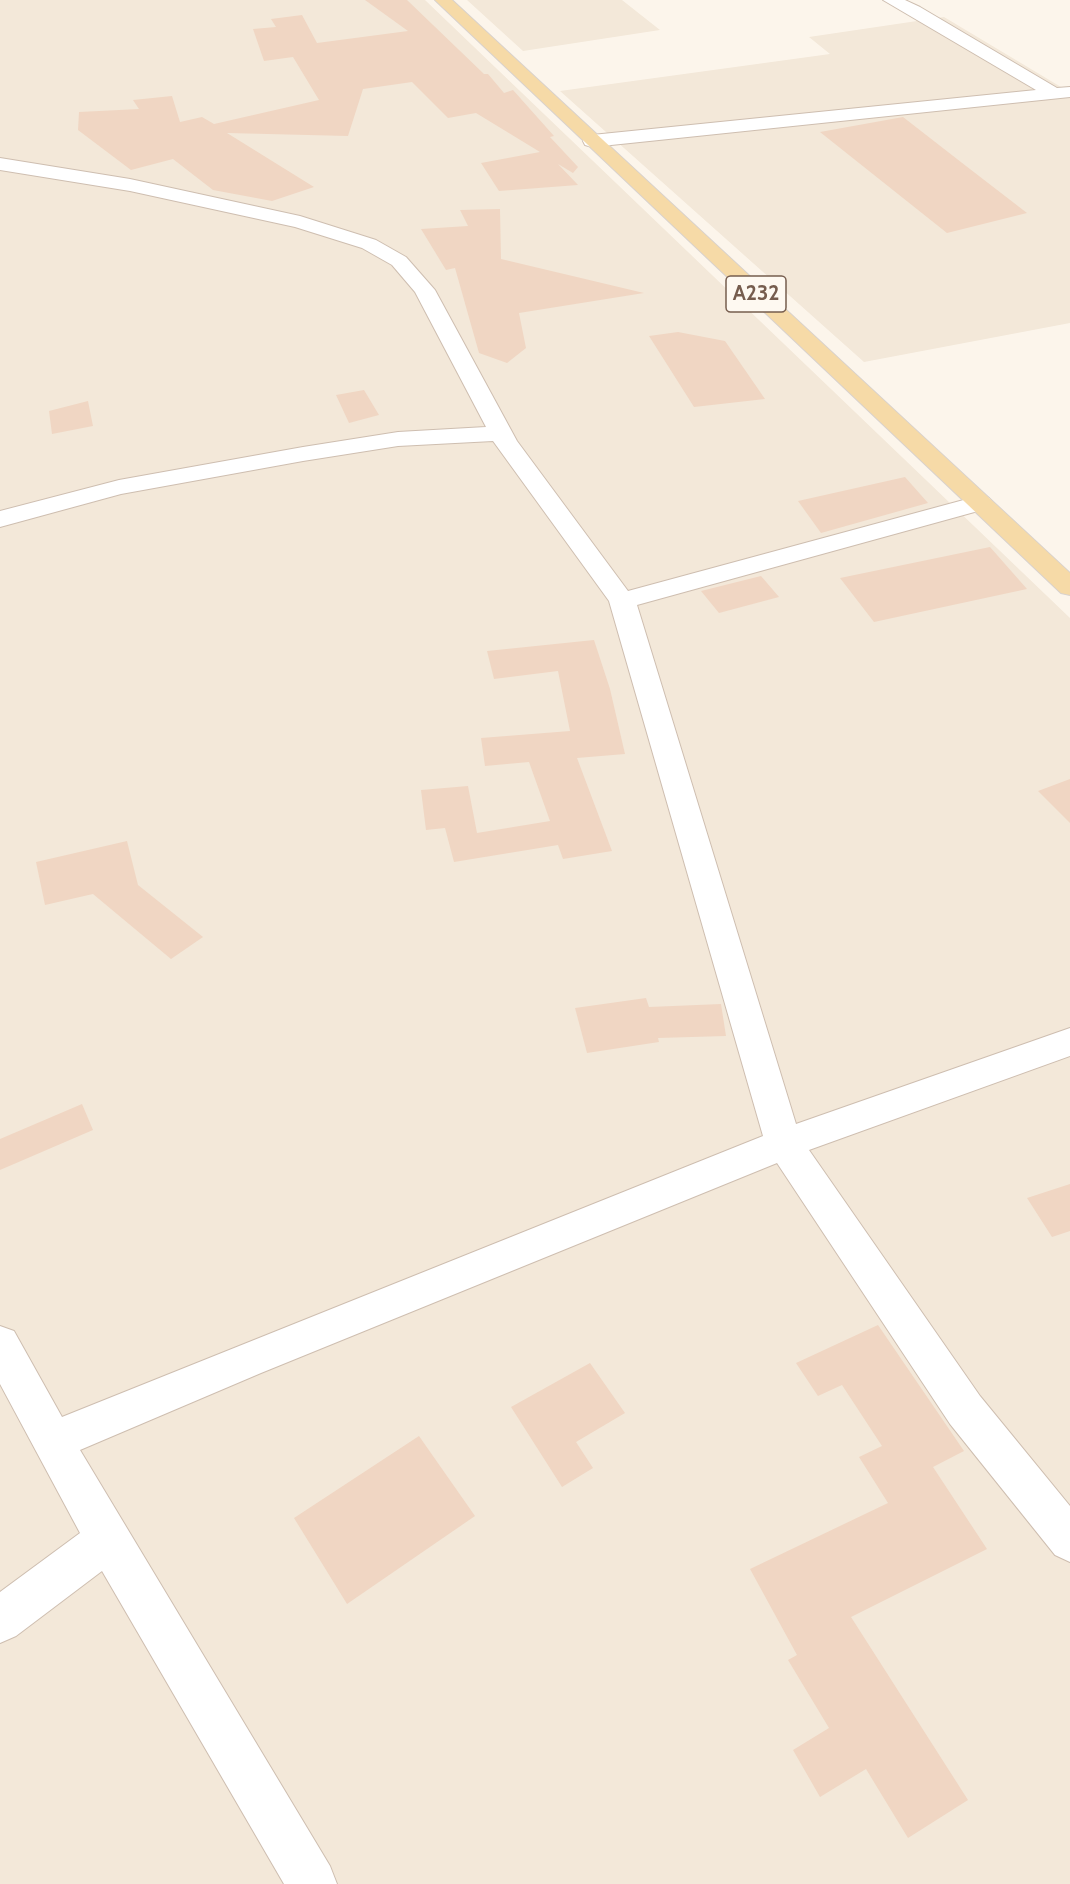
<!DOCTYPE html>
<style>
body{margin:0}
canvas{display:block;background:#fcf5eb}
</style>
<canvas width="1070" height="1884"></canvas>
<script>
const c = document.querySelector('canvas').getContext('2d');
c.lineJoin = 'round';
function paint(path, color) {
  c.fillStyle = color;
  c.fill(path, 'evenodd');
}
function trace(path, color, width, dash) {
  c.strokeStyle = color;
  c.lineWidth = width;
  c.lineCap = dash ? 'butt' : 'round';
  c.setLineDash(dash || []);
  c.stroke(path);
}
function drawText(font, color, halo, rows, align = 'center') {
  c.font = font + ' Cabin,sans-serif';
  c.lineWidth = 6;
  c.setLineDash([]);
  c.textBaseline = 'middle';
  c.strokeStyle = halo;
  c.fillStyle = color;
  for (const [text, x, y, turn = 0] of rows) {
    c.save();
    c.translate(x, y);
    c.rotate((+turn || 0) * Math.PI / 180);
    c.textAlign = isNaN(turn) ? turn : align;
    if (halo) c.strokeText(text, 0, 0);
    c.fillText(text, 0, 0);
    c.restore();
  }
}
const residential = new Path2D(`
 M0,0h425l645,618v1266h-1070z
 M467,0h155l38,30 -137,21z
 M944,17l117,70h9v236l-206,39 -304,-271 270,-37 -21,-17z`);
const building = new Path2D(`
 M365,0h42l77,74h4l16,19 9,-3 41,46 -4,1 28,30 -5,6 -15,-9 20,21 -79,6 -18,-28 59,-11 -64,-39 -28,5 -36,-36 -49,7 -15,47 -121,-3 87,54 -42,14 -59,-11 -40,-31 -42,11 -53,-40 1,-18 60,-3 -6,-9 39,-4 8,26 22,-5 12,7 105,-24 -26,-43 -29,4 -11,-32 23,-2 -5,-8 31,-4 15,28 91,-12z
 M903,117l63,49 61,47 -80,20 -127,-101z
 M500,209l1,50 143,34 -125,20 7,35 -19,15 -28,-10 -24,-85 -9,2 -25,-41 47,-3 -8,-16z
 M678,332l47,9 40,58 -71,8 -45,-71z
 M364,390l15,25 -30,8 -13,-28z
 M88,401l5,25 -41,8 -3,-23z
 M905,477l23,26 -107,30 -23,-32z
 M990,547l37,42 -153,33 -34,-44z
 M761,576l18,21 -60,16 -18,-22z
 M594,640l16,49 15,65 -48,4 35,93 -49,8 -5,-14 -104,17 -9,-34 -19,2 -5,-40 47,-4 9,47 73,-12 -21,-59 -44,4 -4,-28 89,-7 -12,-60 -64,8 -7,-28z
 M1070,779v44l-32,-32z
 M127,841l11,44 65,52 -32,22 -78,-65 -48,11 -9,-43z
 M646,998l3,9 72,-3 5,32 -68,2 1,4 -72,11 -12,-45z
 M82,1104l11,26 -93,40v-31z
 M1070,1184v47l-18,6 -25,-39z
 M878,1325l86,126 -31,16 54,82 -136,68 117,183 -60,38 -42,-69 -46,28 -27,-47 36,-22 -41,-68 9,-5 -47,-86 138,-66 -29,-46 23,-11 -40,-61 -24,11 -22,-33z
 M590,1363l35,50 -49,29 17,26 -31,19 -51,-80z
 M419,1436l56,80 -128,88 -53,-86z`);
const street = new Path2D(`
 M883,0h22l15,7 137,81 13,-1v10l-478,50 -7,-2 -2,-4 2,-4 7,-2 444,-45z
 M0,158l130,21 170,37 76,24 30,17 29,33 82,151 111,150 343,-93 9,-3 9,3 4,5 -4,5 -352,97 159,519 274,-96v28l-261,94 171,246 90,110v56l-15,-7 -105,-131 -173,-261 -516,210 -181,77 250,416 7,18h-53l-182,-313 -86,65 -16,7v-51l80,-59 -80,-149v-58l14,5 48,86 701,-281 -154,-535 -116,-160 -95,5 -95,15 -182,33 -121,33v-16l119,-31 184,-33 95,-15 88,-5 -71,-135 -23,-27 -30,-17 -67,-21 -165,-36 -130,-21z`);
const primary = new Path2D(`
 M435,0h17l618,573v22l-9,-2z`);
const shields = [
 [756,294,60]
];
const shieldNames = [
 ["A232",756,294]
];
paint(residential, '#f3e8d9');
paint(building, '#f0d6c3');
trace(street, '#cebeb0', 2);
trace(primary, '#d9d2cd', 2);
paint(street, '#fff');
paint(primary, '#f6daa7');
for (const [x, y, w] of shields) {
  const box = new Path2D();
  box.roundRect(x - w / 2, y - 18, w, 36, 4.5);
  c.fillStyle = '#fef9f1';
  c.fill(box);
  trace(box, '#765d4e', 1.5);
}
drawText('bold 21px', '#765d4e', null, shieldNames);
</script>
